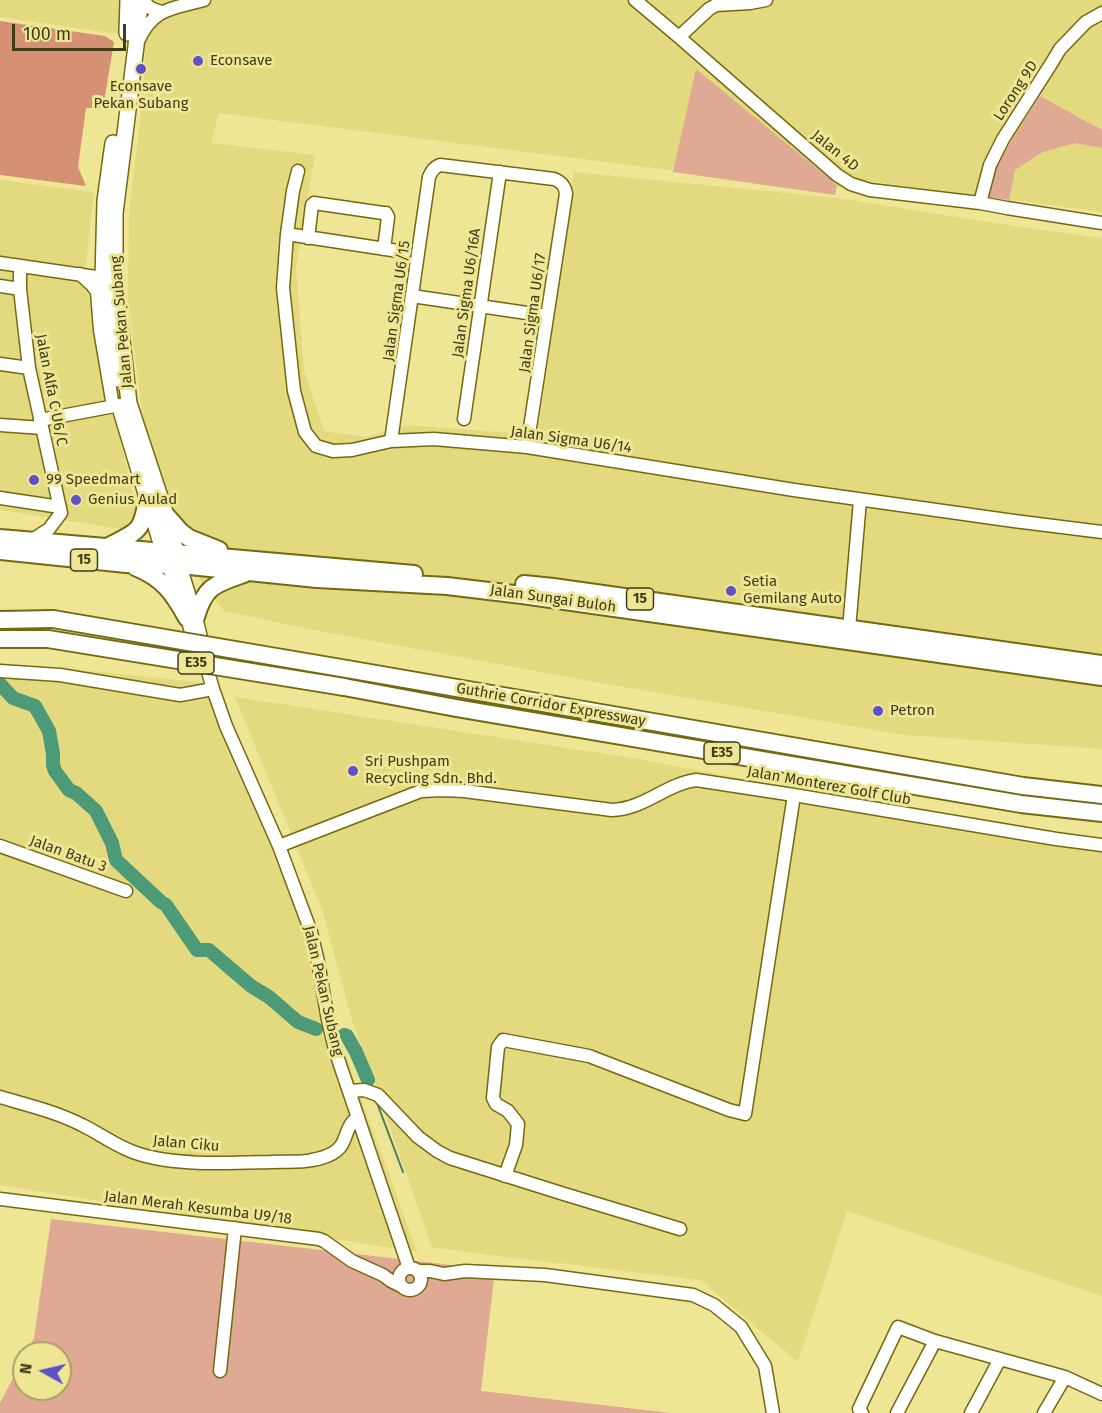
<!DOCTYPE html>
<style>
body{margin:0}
#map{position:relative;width:1102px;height:1413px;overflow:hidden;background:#eee695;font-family:"Fira Sans",sans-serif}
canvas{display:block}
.north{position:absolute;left:12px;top:1341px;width:60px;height:60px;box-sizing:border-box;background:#eee695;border:2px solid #a8a264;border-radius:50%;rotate:278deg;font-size:16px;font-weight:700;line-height:24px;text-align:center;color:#3f3c1a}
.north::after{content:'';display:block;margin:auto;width:21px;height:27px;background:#5d50c8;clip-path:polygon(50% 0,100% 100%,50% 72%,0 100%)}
.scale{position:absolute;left:12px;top:24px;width:114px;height:27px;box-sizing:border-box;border:3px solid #3f3c1a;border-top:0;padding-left:8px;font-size:18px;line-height:21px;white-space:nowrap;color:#3f3c1a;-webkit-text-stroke:4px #eee695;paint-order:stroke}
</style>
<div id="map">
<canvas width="1102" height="1413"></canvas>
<div class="north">N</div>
<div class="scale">100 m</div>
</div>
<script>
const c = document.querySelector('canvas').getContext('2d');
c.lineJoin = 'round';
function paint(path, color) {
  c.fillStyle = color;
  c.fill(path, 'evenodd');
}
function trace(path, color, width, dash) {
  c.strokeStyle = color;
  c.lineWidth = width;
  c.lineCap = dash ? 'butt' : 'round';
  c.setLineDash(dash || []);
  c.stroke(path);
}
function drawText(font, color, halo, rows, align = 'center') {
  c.font = font + ' "Fira Sans",sans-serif';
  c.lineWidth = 6;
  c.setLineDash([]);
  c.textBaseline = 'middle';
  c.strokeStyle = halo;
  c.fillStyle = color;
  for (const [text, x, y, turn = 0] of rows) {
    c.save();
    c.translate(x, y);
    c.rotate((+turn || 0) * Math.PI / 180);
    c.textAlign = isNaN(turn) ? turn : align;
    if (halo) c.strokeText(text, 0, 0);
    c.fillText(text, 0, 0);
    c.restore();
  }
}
const built = new Path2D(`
 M0,0h1102v212l-235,-31 -40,9 -608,-77 -8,30 104,12 -19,113 8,102 20,61 43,6 40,-12 131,10 36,-263 263,26 183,29 82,11v511l-198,-14 -309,-53 -291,-54 -80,-17 -22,-27 -37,-97 -23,-74 -14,-116 1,-85 13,-107 4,-67 -146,-21z
 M0,180l94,12 -9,83 8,44 45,198 -16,12 -122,-19z
 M0,665l71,4 128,13 42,59 90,274 86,237 -417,-67z
 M235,697l403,62 437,82 27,1v454l-255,-85 -49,151 -98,-82 -194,-23 -74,-10 -82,-233 -27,-102z`);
const green = new Path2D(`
 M696,69l141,116 -2,10 -162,-23z
 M1040,96l62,34v18l-27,-5 -32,9 -28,18 -6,30 -21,-3 6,-29z
 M51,1219l444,51 -14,121 190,22h-671v-10l24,-46v32h36v-36h-34l8,-15z`);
const forest = new Path2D(`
 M0,21l105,15 9,6 -11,66h-17l-8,59 8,19 -86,-11z`);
const stream = new Path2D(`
 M377,1103l26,69`);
const river = new Path2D(`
 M1,685l12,13 22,8 14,25 4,23v11l2,6 14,19 7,3 20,18 16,32 4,17 2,2 43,40 5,3 31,45h12l42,36 18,11 29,25 18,7
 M344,1035l3,1 9,16 12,28`);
const minor = new Path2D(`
 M143,0l7,8 11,4
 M635,0l44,37 158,138 14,9 19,6 110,13 27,5 95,15
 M679,37l30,-28 7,-4 34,-2 16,-3
 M138,41c16,-34 34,-32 66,-41
 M298,171l-5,20 -6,43 -4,54 11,103 11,41 11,14 17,5 19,-1 39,-9 43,-2 93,8 267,43 220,31 88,11
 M980,203l10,-38 13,-26 48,-75 9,-15 26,-27 16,-9
 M287,234l118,18
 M308,238l4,-33 2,-2 69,10h3l2,4 -4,32
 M0,263l103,15
 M20,266v23l9,79 32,145 -12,16 -17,11
 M80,274l12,11 5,7 3,38 13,76
 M0,286l20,3
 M412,296l135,20
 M0,364l29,4
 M464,419l36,-247
 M40,420l80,-15
 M0,425l42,3
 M391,441l38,-264c3,-6 4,-9 11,-12l114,14c8,3 11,7 12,15l-39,253
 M0,498l60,9
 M168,565l19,53 6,21 6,9
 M180,565l16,52 5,21 1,13 11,38 13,37 53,120 32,86 7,30 10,58 8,33 73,215
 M849,629l11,-129
 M0,671l60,4 120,20 33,-6
 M0,846l126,45
 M279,846l142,-55 22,-1 21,1 148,19c32,-1 54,-26 84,-30l98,15 262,44 46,6
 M349,1091l15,-1 14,5 40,42 19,14 13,7 114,36 116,35
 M0,1097c27,8 57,15 82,28 19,9 36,23 57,29 38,12 92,9 132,8 13,-1 28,1 41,-2 6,-1 16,-4 21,-7 16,-9 10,-26 25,-36
 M505,1176l11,-31 2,-21 -10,-13 -12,-7 -3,-6 5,-51 5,-7 86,16 140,54 16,4 49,-319
 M0,1199l319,40 5,2 28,20 31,14 8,6 10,5
 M399 1279a11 11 0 1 1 22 0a11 11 0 1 1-22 0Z
 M418,1271h12l14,3 21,-3 80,4 148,20 21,10 27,22 24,39 8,47
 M220,1371l15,-143
 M862,1413l-3,-4 39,-82 37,14 130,36 37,17
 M897,1413l38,-72
 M971,1413l29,-54
 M1044,1413l21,-36`);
const major = new Path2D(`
 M138,0l1,13 -3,33 -21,167v65l14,125 37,112 13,48
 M127,33l1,-33
 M113,143l-8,58 -2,77 13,101
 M121,411l46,152`);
const highway = new Path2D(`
 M166,515l15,17 8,6 30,12
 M0,538c138,12 276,23 414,36
 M107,547c30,-16 35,-13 40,-48
 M0,551l126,13 54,1 137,14 130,7 75,9 580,82
 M135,567c28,11 38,26 52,51
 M524,584l29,3 549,77
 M196,617c9,-31 19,-33 48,-43
 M0,620l53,-1
 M0,639h48
 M347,669l676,117 79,9
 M344,687l112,21 565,96 81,9`);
const highwayBridge = new Path2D(`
 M53,619l294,50
 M48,639l296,48`);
const markers = [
 [198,61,6,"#5d50c8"],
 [141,69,6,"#5d50c8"],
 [34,480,6,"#5d50c8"],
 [76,500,6,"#5d50c8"],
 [731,591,6,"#5d50c8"],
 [878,711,6,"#5d50c8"],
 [353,771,6,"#5d50c8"]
];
const shields = [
 [84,560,27],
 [640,599,27],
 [196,663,36],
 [722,753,36]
];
const shieldNames = [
 ["15",84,560],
 ["15",640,599],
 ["E35",196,663],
 ["E35",722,753]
];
const poiNames = [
 ["Econsave",210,61],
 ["Econsave",141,87,"center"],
 ["Pekan Subang",141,104,"center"],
 ["99 Speedmart",46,480],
 ["Genius Aulad",88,500],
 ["Setia",743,582],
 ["Gemilang Auto",743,599],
 ["Petron",890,711],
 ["Sri Pushpam",365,762],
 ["Recycling Sdn. Bhd.",365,779]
];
const streetNames = [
 ["Lorong 9D",1016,91,-57],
 ["Jalan 4D",835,151,39],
 ["Jalan Sigma U6/16A",467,293,-82],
 ["Jalan Sigma U6/15",397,301,-82],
 ["Jalan Sigma U6/17",533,313,-82],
 ["Jalan Pekan Subang",122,322,-95],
 ["Jalan Alfa C U6/C",51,390,79],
 ["Jalan Sigma U6/14",571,440,8],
 ["Jalan Sungai Buloh",553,599,8],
 ["Guthrie Corridor Expressway",551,705,10],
 ["Jalan Monterez Golf Club",829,786,10],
 ["Jalan Batu 3",68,854,20],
 ["Jalan Pekan Subang",323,991,77],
 ["Jalan Ciku",186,1144,5],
 ["Jalan Merah Kesumba U9/18",198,1208,7]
];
paint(built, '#e3d97f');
paint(green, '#dfa993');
paint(forest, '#d69174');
trace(stream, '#497e5c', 2);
trace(river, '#4d9a78', 14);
trace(minor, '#726911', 15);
trace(major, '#726911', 18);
trace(highway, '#726911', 20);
trace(minor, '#fff', 12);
trace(major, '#fff', 15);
trace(highway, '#fff', 16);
trace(highwayBridge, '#726911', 20, []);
trace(highwayBridge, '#fff', 16);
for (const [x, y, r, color] of markers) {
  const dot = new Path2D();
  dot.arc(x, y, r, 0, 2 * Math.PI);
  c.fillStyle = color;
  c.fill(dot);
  trace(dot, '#eee695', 2);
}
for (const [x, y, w] of shields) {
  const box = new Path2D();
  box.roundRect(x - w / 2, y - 11, w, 22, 4.5);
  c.fillStyle = '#eee695';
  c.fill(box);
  trace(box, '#3f3c1a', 1.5);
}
drawText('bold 14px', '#3f3c1a', null, shieldNames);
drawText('15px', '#3f3c1a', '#eee695', poiNames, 'left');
drawText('15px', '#3f3c1a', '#eee695', streetNames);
</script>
